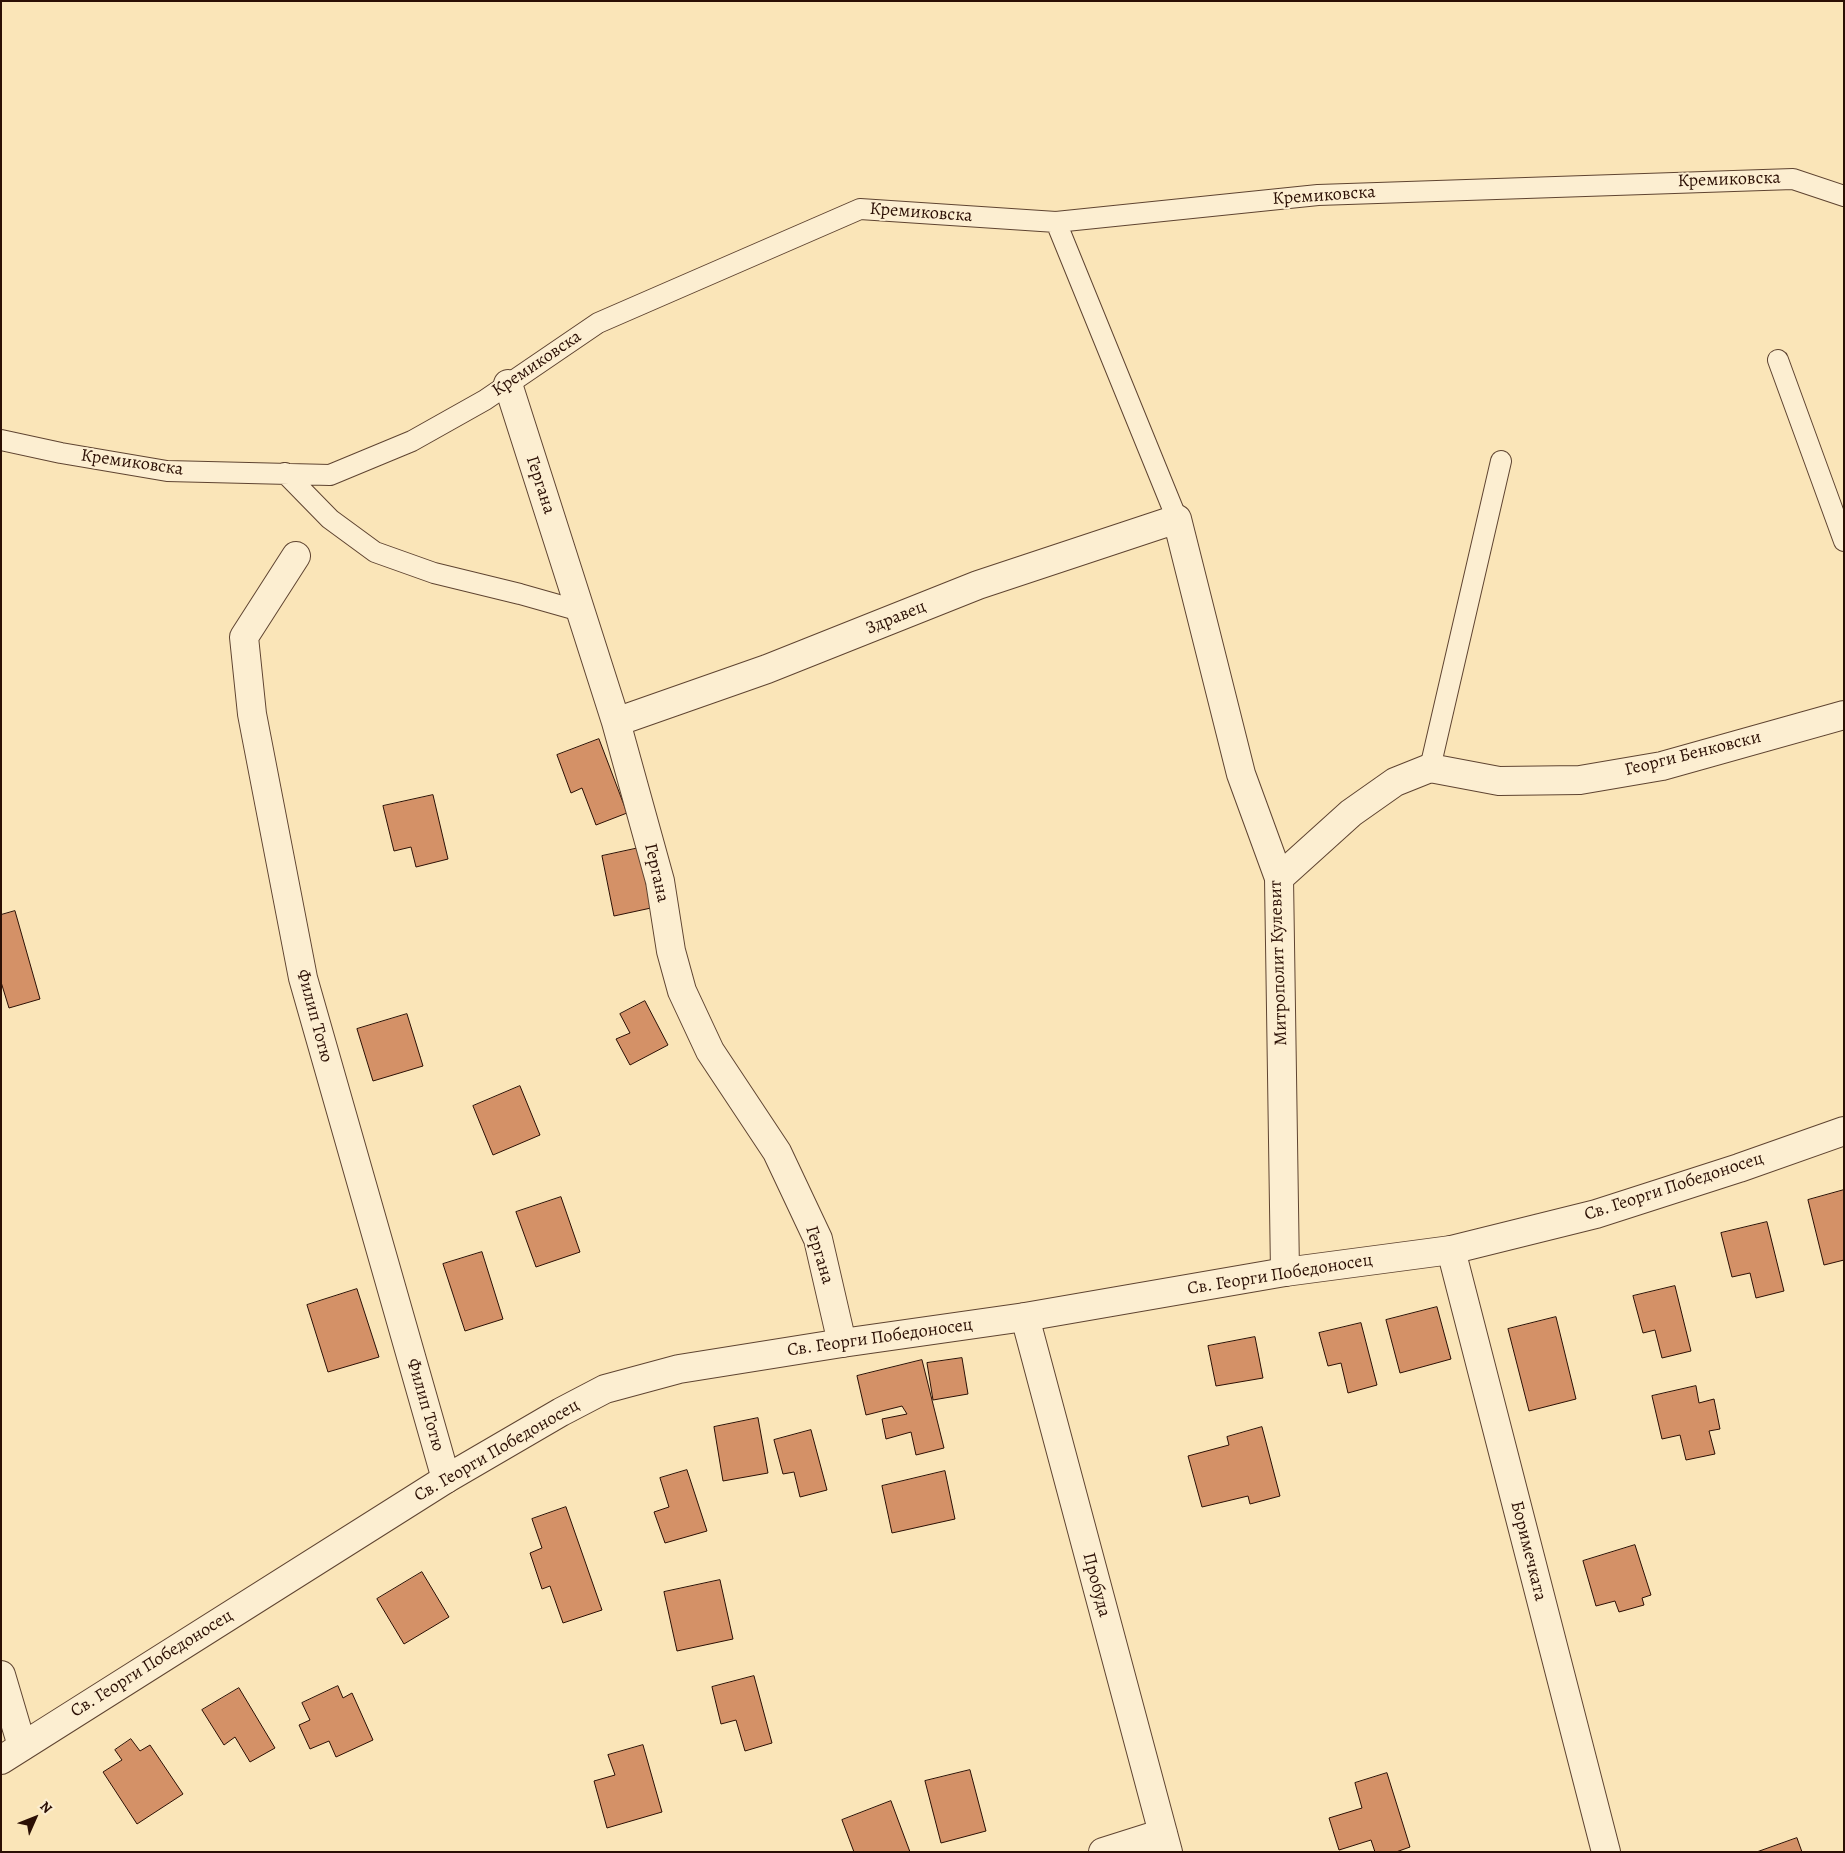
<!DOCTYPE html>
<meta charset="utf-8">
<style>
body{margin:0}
#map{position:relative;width:1845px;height:1853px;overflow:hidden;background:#fae5b8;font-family:Alegreya,serif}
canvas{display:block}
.frame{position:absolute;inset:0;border:2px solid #2b0f04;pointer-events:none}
.north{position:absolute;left:10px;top:1793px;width:50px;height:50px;-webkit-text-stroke:4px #fceed1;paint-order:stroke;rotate:46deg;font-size:14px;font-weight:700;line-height:20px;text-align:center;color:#2b0f04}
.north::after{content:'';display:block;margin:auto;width:18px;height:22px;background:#2b0f04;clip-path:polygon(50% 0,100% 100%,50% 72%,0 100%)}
</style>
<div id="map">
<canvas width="1845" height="1853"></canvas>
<div class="frame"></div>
<div class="north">N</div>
</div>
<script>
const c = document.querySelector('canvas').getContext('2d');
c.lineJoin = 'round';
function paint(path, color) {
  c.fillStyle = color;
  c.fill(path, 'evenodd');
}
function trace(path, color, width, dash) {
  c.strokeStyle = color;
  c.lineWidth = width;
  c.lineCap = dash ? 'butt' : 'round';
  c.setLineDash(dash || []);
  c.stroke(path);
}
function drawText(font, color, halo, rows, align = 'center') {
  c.font = font + ' Alegreya,serif';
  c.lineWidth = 4;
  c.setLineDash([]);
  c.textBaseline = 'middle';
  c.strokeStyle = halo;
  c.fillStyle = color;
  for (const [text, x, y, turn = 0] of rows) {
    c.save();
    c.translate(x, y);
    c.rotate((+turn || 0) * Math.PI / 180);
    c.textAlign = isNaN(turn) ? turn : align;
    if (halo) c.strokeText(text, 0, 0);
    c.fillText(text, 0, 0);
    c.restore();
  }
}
const building = new Path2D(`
 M599,739l28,74 -31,12 -14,-37 -11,5 -14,-38z
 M433,795l15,64 -32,8 -5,-20 -17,4 -11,-45z
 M639,848l12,60 -37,8 -12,-60z
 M15,911l25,88 -31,9 -8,-26v-67z
 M645,1001l23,44 -38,20 -14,-26 14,-6 -10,-19z
 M407,1014l16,52 -50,15 -16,-52z
 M520,1086l20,49 -47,20 -20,-49z
 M1844,1190v70l-20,5 -16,-65z
 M561,1197l19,55 -44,15 -20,-55z
 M1767,1222l17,69 -28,7 -6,-25 -18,4 -11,-44z
 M482,1252l21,67 -38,12 -22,-67z
 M1675,1286l16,65 -29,7 -7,-28 -12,3 -10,-37z
 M357,1289l22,68 -51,15 -21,-67z
 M1437,1307l14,52 -51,14 -14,-53z
 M1556,1317l20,82 -47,12 -21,-82z
 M1361,1323l16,62 -29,8 -7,-30 -13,3 -9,-33z
 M1255,1337l8,41 -47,8 -8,-40z
 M962,1358l6,36 -35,6 -6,-37z
 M922,1360l22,88 -28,7 -5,-23 -25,7 -4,-20 25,-5 -5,-8 -36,9 -9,-39z
 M1696,1386l3,17 15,-4 6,30 -11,2 6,23 -29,6 -6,-25 -18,4 -10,-43z
 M758,1418l10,55 -45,8 -9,-54z
 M1262,1427l18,69 -30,8 -2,-8 -46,11 -14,-51 41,-11 -2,-8z
 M811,1430l16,60 -27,7 -6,-25 -11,2 -9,-34z
 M687,1470l20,61 -42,12 -11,-31 15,-5 -9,-29z
 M945,1471l10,48 -63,14 -10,-47z
 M566,1507l36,103 -39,13 -13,-37 -8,3 -12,-36 12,-5 -10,-29z
 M1635,1545l16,50 -9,3 2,7 -25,7 -4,-11 -19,5 -13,-45z
 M422,1572l27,45 -45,27 -27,-45z
 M720,1580l13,59 -56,12 -13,-59z
 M754,1676l18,67 -27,8 -9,-31 -15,4 -9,-37z
 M338,1686l5,12 9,-5 21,47 -37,17 -7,-16 -19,8 -11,-24 11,-5 -8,-17z
 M239,1688l36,60 -25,14 -15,-25 -11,8 -22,-35z
 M131,1739l9,12 10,-6 33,49 -46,30 -34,-52 19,-12 -7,-10z
 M643,1745l19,67 -55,16 -13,-47 21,-6 -7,-20z
 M970,1770l16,61 -45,12 -16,-62z
 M1387,1773l23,74 -14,5h-21l-4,-12 -32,10 -10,-32 33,-10 -7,-25z
 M891,1801l19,51h-56l-12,-32z
 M1797,1838l5,14h-45z`);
const service = new Path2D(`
 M1056,222l121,297
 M1778,360l66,181
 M1,440l60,13 106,18 163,4 82,-34 73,-41 113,-77 262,-114 196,13 262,-27 475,-16 51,17
 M285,473l45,46 45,33 59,21 86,21 60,17
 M1430,768l71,-307`);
const minor = new Path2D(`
 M508,384l108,338 44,159 11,70 11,40 28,60 67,101 41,87 24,104
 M296,556l-52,81 8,77 51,264 143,501
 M616,722l151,-53 211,-84 199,-66 64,255 38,104 6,394
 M1279,878l72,-65 44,-31 35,-14 69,13 81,-1 82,-14 182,-51
 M1451,1250l155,602
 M1025,1317l143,535
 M1,1675l21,71
 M1103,1852l60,-19`);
const tertiary = new Path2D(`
 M1,1760l445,-281 115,-67 44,-23 74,-20 163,-26 183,-26 260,-45 166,-22 145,-36 143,-46 105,-37`);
const streetNames = [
 ["Кремиковска",1729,180,-2],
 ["Кремиковска",1324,196,-4],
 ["Кремиковска",921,213,4],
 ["Кремиковска",537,364,-34],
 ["Кремиковска",132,463,8],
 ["Гергана",540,485,72],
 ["Здравец",896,618,-22],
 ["Георги Бенковски",1693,754,-14],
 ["Гергана",656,873,77],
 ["Митрополит Кулевит",1279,963,-92],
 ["Филип Тотю",314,1016,75],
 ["Св. Георги Победоносец",1674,1187,-18],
 ["Гергана",819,1255,73],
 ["Св. Георги Победоносец",1280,1275,-9],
 ["Св. Георги Победоносец",880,1338,-8],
 ["Филип Тотю",425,1405,74],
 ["Св. Георги Победоносец",497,1451,-30],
 ["Боримечката",1528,1551,76],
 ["Пробуда",1096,1585,75],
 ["Св. Георги Победоносец",152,1664,-32]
];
paint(building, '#d49167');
trace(building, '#2b0f04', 1);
trace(service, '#5f4431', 22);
trace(minor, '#5f4431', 30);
trace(tertiary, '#5f4431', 30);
trace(service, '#fceed1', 20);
trace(minor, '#fceed1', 28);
trace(tertiary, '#fceed1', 28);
drawText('18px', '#2b0f04', '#fceed1', streetNames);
</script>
